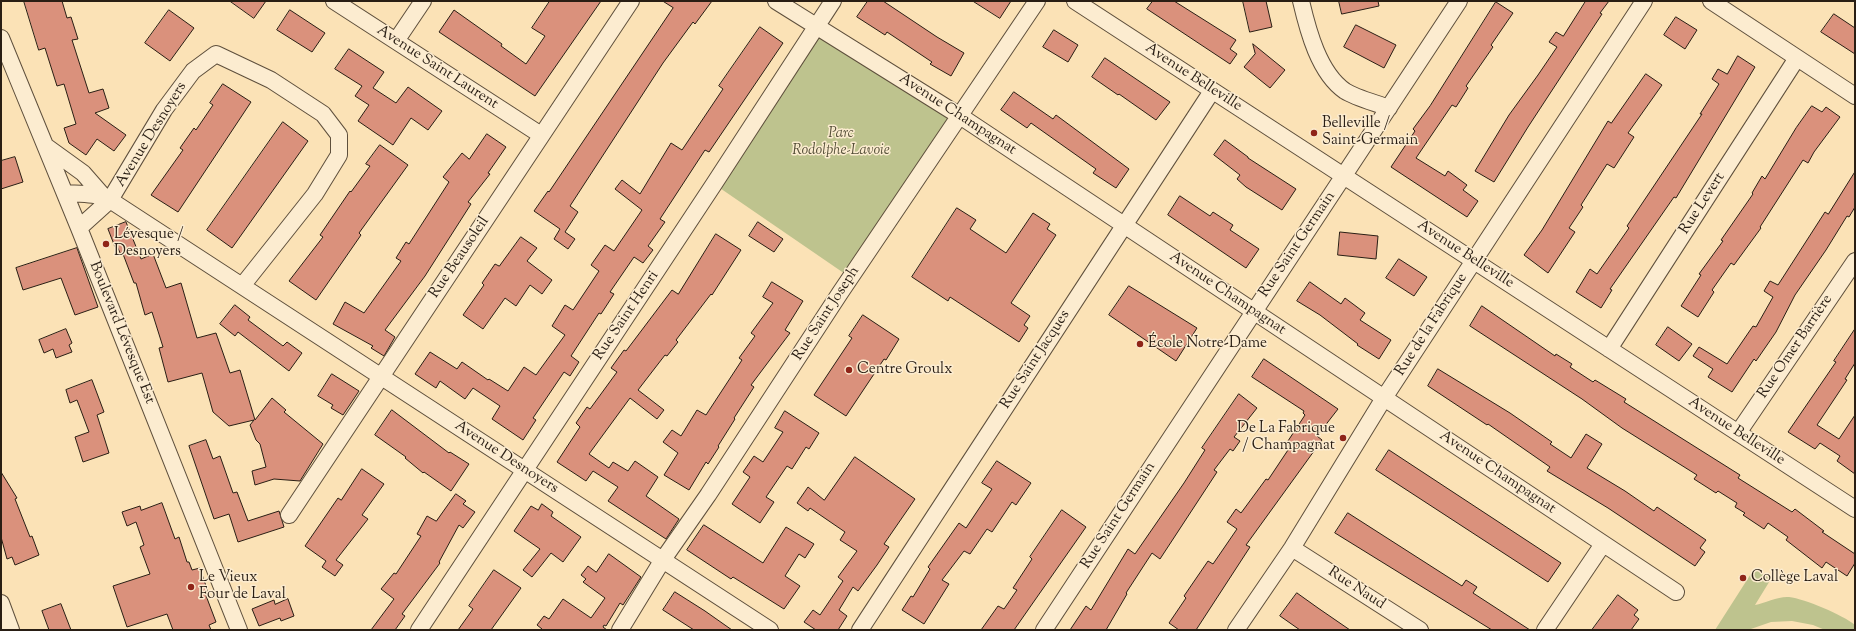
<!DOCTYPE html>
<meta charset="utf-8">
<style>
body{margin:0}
#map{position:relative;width:1856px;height:631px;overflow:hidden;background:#fbe2b6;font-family:"Sorts Mill Goudy",serif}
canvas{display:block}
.frame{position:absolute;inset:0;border:2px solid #291e14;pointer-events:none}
</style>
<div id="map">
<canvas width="1856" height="631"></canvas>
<div class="frame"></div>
</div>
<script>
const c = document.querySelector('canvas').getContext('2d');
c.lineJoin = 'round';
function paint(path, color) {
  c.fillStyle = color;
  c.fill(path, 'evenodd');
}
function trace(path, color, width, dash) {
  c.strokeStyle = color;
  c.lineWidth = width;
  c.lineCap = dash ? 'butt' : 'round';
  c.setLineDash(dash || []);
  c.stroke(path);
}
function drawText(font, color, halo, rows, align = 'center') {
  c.font = font + ' "Sorts Mill Goudy",serif';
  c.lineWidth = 3;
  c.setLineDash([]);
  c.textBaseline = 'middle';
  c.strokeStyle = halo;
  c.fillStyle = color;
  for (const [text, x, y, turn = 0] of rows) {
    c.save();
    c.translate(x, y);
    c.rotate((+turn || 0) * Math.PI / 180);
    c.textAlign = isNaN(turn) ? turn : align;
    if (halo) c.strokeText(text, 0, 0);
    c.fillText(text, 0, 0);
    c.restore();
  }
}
const green = new Path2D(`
 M816,26l144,90 -109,162 -137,-94z
 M1754,569l17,10 -16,26c10,-2 24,-9 34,-8 16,2 54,18 66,28v5h-30l-12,-5 -21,-4 -21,1 -23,8h-33z`);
const building = new Path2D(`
 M24,1h38l5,17 4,-1 7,22 -6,1 17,53 14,-4 6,19 -14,5 31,22 -12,16 -17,-12 -11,16 -17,-12 -5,-15 12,-4 -12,-40 -7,2 -12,-38 -6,2z
 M230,1h36l-12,17z
 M550,1h51l-66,95 -96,-64 15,-22 48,34 -1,2 25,18 19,-28 -13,-8z
 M663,1h49l-17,23 -2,-2 -30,41 -93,143 8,6 -13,20 10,7 -7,10 -14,-10 6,-10 -26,-18 14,-20 1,1 124,-184z
 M868,1h15l54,36 27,16 -13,23 -21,-12 2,-2 -45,-30 -2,3 -28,-18z
 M973,1h38l-11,17z
 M1153,1h21l62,39 -6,9 7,5 -7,10 -83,-55z
 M1243,1h23l6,26 -22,5z
 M1339,1h39l1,5 -37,8z
 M1586,1h23l-9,12 2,1 -74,113 -34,55 -19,-11 34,-56 29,-40 19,-28 -8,-5 7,-10 7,4z
 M1496,2l17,11 -22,32 2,2 -27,39 2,2 -12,19 -4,-2 -36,53 29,18 3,-5 19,14 -4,5 15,11 -11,16 -76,-50 24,-36 -2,-2 17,-23z
 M169,10l25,18 -24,33 -25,-18z
 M290,10l35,23 -13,19 -35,-22z
 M1834,14l21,14v26l-34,-22z
 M1676,17l21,13 -12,19 -21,-14z
 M1356,25l40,20 -12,23 -40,-21z
 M760,27l23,16 -74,109 -4,-2 -45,69 5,3 -17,24 5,4 -10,13 -9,-6 -24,35 4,2 -13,20 -2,-1 -28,43 8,6 -9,14 -6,-4 -31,46 3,2 -13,20 -31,-21 8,-13 -27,-18 -8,11 -25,-18 -4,7 -21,-14 15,-22 27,17 5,-7 26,18 1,-1 19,12 16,-24 12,8 29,-40 -13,-9 13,-21 8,5 26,-39 -8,-6 14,-20 9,6 28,-41 -27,-21 7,-9 18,14 31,-51 11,7 41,-61 -4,-3z
 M1054,30l24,15 -10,17 -25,-15z
 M1253,44l32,26 -15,18 -26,-21 11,-13z
 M349,49l35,23 -11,16 23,15 12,-16 34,24 -14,19 -17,-12 -18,27 -35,-24 11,-16 -14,-9 7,-10 -27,-17z
 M1738,56l17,11 -79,131 -2,-1 -64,92 2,1 -11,18 -25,-16 14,-23 7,5 32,-46 -2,-2 75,-112h-2l19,-30 -7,-5 6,-10 9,5z
 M1105,58l65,44 -14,18 -37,-26 -1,1 -26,-18z
 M1646,74l16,11 -34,48 6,4 -20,31 -7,-4 -26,41 2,2 -14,21 6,4 -27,41 -24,-18 18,-25 66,-109 3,2z
 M223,84l28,18 -73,110 -27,-17 32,-45 -3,-2 14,-20 2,2 17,-25 -3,-2z
 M1014,92l39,27 3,-4 73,54 -13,19 -23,-15 3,-4 -65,-46 -4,5 -26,-18z
 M1812,106l10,6 4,-5 14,10 -26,35 -6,11 -5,-3 -43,67 1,1 -27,37 -3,-2 -19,27 2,2 -16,25 -17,-11 20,-31 -2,-1 24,-33 -2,-1 32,-46 -1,-1 10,-17 3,3 31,-51z
 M283,122l25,19 -76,107 -25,-18z
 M487,134l19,13 -18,26 2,1 -22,28 3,2 -46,72 -40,54 10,7 -11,19 -13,-8 2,-2 -40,-22 12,-22 19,11 37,-52 -5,-3 10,-16 3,2 40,-62 -6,-5 19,-24 7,6z
 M1225,140l23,17v1l48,31 -14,21 -36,-23 -9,-8 3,-4 -26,-20z
 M380,145l28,20 -49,68 2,2 -45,65 -27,-19 34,-44 -3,-2 30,-44 1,1 19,-26 -4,-2z
 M15,157l8,25 -22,7v-28z
 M1855,172v35l-6,10 -2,-1 -21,34 -31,45 -19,37 -20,29 -2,-2 -22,33 -24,-15 5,-8 -20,-13 6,-9 28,17 26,-38 3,1 17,-30 -9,-6 6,-10 8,4 47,-73 3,2z
 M1180,196l30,20 3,-4 20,13 -3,5 29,19 -13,19 -78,-53z
 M957,208l19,12 -6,9 36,24 27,-40 17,11 -3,5 9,6 -45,68 19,13 -6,9 4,3 -9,14 -69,-45 -2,4 -36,-24z
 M126,222l15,37 12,-5 13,34 15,-5 16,55 19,-5 14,40 10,-3 15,50 17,-22 14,12 -2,2 39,32 -23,37 -26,-2 -19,6 -3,-14 14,-4 -6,-23 -4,-4 -6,-15 4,-5 -25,6 -16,-14 -11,-39 -34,9 -9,-34 4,-1 -11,-35 -7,3 -9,-32h-2l-11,-29 -2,1 -4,-9 -2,1 -7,-18z
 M758,222l25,17 -9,13 -25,-16z
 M1340,232l38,4 -2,23 -38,-4z
 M716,234l25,16 -29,45 -1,-1 -35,46 2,2 -11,14 -2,-1 -27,35 26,20 -7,9 -27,-21 -41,56 20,14 4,-6 15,9 7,-10 23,16 -12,19 33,23 -13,20 -58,-38 10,-14 -25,-16 -7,10 -29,-19 23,-35 -4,-4 11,-16 3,2 27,-37 -6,-4 13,-18 2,1 46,-61 6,4z
 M521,237l16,11 -10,13 25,19 -10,14 -12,-9 -14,21 -11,-8 -22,31 -20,-14 21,-30 -2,-2 13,-19 4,2z
 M77,248l21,59 -23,8 -14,-37 -38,12 -7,-22z
 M1399,259l28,18 -13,19 -28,-18z
 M772,282l31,19 -18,29 5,3 -39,52 3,2 -20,31 1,1 -17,27 1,1 -11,17 -2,-2 -17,28 -25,-15 14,-22 -15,-11 9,-12 9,6 16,-26 9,5 36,-55 -3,-2 16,-22 -4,-3 22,-30 -10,-6z
 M1310,282l31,22 4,-6 20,15 -5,7 31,20 -12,19 -22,-14 1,-1 -38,-29 -23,-14z
 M1129,286l68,42 -21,33 -67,-46z
 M235,305l15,12 -2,3 35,26 4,-4 15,11 -13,18 -51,-39 -3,4 -15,-12z
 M1482,306l73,50 1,-2 16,10 -2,3 23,15 2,-2 31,19 -2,3 116,73 -2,3 54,34 3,-3 29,22 -2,1 33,22v9l-8,13 -21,-14 -4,6 -36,-28 2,-3 -20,-14 -4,6 -21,-14 2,-2 -10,-6 2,-4 -19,-12 -2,2 -22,-14 3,-4 -75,-47 -40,-29 -112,-73z
 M863,315l36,24 -13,21 -2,-1 -38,57 -32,-21 38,-57 -3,-2z
 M1668,327l24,17 -13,17 -23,-16z
 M66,329l6,14 -3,2 3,7 -16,6 -3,-9 -9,4 -5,-13z
 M1855,329v34l-10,16 2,1 -30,45 22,14 16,-24v59l-18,-13 3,-5 -20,-13 -5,6 -27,-17 48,-70 -2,-1z
 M1264,359l74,50 -21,27 5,4 -76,105 4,2 -54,83h-17l-10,-7 17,-25 -2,-2 24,-35 5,3 24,-35 -10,-7 9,-13 5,4 25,-34 2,1 22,-33 -4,-3 19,-29 -2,-2 1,-2 -52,-34z
 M1438,369l72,44 42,29 -2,2 21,14 15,-24 16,10 -15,24 38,23 29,20 3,-4 49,33 -6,8 5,4 -10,14 -87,-58 -61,-37 3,-4 -62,-43 -1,1 -59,-39z
 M332,374l27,17 -16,24 -12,-7 2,-3 -15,-9z
 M92,380l12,32 -7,3 12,38 -26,9 -8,-25 14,-5 -12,-32 -7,3 -4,-13z
 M1239,394l18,14 -23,29 6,4 -7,10 -3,-2 -16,21 3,2 -57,87 -8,-6 -26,40 1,1 -21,36h-36l16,-24 5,4 37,-61 7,5 49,-71 21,-33 -3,-2z
 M392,410l57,43 1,-1 19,12 -18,27 -27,-19 -1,1 -18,-15 1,-1 -31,-22z
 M785,411l34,22 -10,16 -3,-2 -14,22 -5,-3 -21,31 8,5 -14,21 -28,-19 18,-27 -7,-5 11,-16 9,6 20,-30 -8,-4z
 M206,440l7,19 7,-3 13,37 4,-1 11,29 31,-10 5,16 -46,15 -9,-28 -15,5 -25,-73z
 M1389,450l172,113 -13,19 -172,-112z
 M855,457l60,42 -31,45 5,3 -12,18 -19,26 -5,-4 -14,23 8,6 -9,14h-22l-12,-8 9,-12 7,5 23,-34 -5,-4 19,-26 -17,-11 5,-8 -35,-24 -2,3 -11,-8 11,-16 16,13z
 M997,461l34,22 -15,22 -4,-3 -20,30 -5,-3 -17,25 -6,-3 -22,29 7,4 -25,40 -22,-14 9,-14 2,1 17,-28 -2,-2 31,-44 7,5 26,-39 -10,-6z
 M362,469l22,15 -22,31 6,4 -32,41 7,5 -8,11 -13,-9 4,-6 -21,-15 33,-48 3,2z
 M1,472l16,26 -2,1 15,38 2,-1 7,19 -24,10 -3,-8 -5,2 -6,-22z
 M456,494l10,7 -3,3 12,8 -12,16 -4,-3 -20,37 1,1 -38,51 3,2 -10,14h-24l23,-31 -13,-10 13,-16 2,1 25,-38 -4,-2 10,-18 9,5z
 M162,503l13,36 4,-2 8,25h2l3,8 8,-2 8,24 -3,1 11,29 -7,3 2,5h-38l-6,-16 -40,13 -14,-41 37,-12 -10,-27 4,-2 -8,-23 -9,4 -5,-14 18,-6 1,4z
 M542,504l11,8 -2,4 30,21 -18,25 -12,-9 -19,24 -9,-7 17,-21 -26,-18 17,-25 7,4z
 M1062,510l24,17 -72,103h-33l17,-24 6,3 13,-19 -4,-2 19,-29 -2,-2z
 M1348,513l114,73 4,-6 11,7 -4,6 57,37h-38l-157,-97z
 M704,525l59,38 23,-36 28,17 -9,14 -6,-4 -14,22 15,10 -16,23 -51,-32 -2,2 -44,-29z
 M609,554l32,23 -18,28 -3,-2 -14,23 -2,-1 -1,2 4,3h-66l1,-1 -5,-4 7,-9 5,3 14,-20 28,19 14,-20 -22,-16 3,-3 -5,-4 7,-9 8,6z
 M494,570l27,18 -30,42h-33l15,-21 -4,-3z
 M675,592l30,19 27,19h-38l-31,-20z
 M1297,593l21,15 32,22h-50l-20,-14z
 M1618,595l20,15 -4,5 5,4 -8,11h-39z
 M288,599l6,17 -13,5 -1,-3 -21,8 -7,-17 22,-9 1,4z
 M61,604l10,26h-22l-7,-19z`);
const minor = new Path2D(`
 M334,1l207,134
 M776,1l184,115 716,476
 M1075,1l780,508
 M1301,1c7,30 18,72 44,90 11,7 31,12 44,17
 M1711,1l144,95
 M1,38l78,190 160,402
 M396,41l27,-40
 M47,147l36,26 21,24
 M65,193c15,1 32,0 45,7l660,430
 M79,228l31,-28 54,-90 29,-39 23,-17 55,26 52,34 16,21v20l-24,39 -73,92
 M1609,349l188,-291
 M1738,433l117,-172
 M289,515l342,-514
 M1292,548l128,82
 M1,603l10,27
 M419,630l295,-446 119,-183
 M620,630l42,-69 46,-66 132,-202 197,-292
 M860,630l352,-539
 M1044,630l415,-629
 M1236,630l56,-82 92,-150 260,-397
 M1545,630l58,-86`);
const markers = [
 [1314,133,4,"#8f2418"],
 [106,244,4,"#8f2418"],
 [1140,344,4,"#8f2418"],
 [849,370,4,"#8f2418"],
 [1343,438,4,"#8f2418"],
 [1743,578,4,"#8f2418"],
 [191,587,4,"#8f2418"]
];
const streetNames = [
 ["Avenue Saint Laurent",437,68,33],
 ["Avenue Belleville",1193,78,33],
 ["Avenue Champagnat",957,115,33],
 ["Avenue Desnoyers",152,135,-58],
 ["Rue Levert",1703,204,-57],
 ["Rue Saint Germain",1298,245,-56],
 ["Avenue Belleville",1465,255,33],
 ["Rue Beausoleil",460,258,-56],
 ["Avenue Champagnat",1227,294,34],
 ["Rue Saint Joseph",827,314,-57],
 ["Rue Saint Henri",627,316,-56],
 ["Rue de la Fabrique",1432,325,-57],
 ["Boulevard Lévesque Est",121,333,68],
 ["Rue Omer Barrière",1796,347,-56],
 ["Rue Saint Jacques",1036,360,-57],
 ["Avenue Belleville",1736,432,33],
 ["Avenue Desnoyers",506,458,33],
 ["Avenue Champagnat",1497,473,34],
 ["Rue Saint Germain",1119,516,-57],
 ["Rue Naud",1356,589,33]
];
const poiNames = [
 ["Belleville /",1322,124],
 ["Saint-Germain",1322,141],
 ["Lévesque /",114,235],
 ["Desnoyers",114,252],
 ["École Notre-Dame",1148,344],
 ["Centre Groulx",857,370],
 ["De La Fabrique",1335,429,"right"],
 ["/ Champagnat",1335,446,"right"],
 ["Le Vieux",199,578],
 ["Four de Laval",199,595],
 ["Collège Laval",1751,578]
];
const parkNames = [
 ["Parc",841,134],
 ["Rodolphe-Lavoie",841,151]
];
paint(green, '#bec38e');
paint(building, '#da917c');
trace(building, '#291e14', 1);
trace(minor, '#5e4f3c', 18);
trace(minor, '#fcecd0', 16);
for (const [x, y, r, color] of markers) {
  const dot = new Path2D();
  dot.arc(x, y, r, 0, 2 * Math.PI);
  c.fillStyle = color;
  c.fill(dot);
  trace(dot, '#fcecd0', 1.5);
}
drawText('15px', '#291e14', '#fcecd0', streetNames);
drawText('15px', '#291e14', '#fcecd0', poiNames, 'left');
drawText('italic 15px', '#565039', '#fcecd0', parkNames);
</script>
